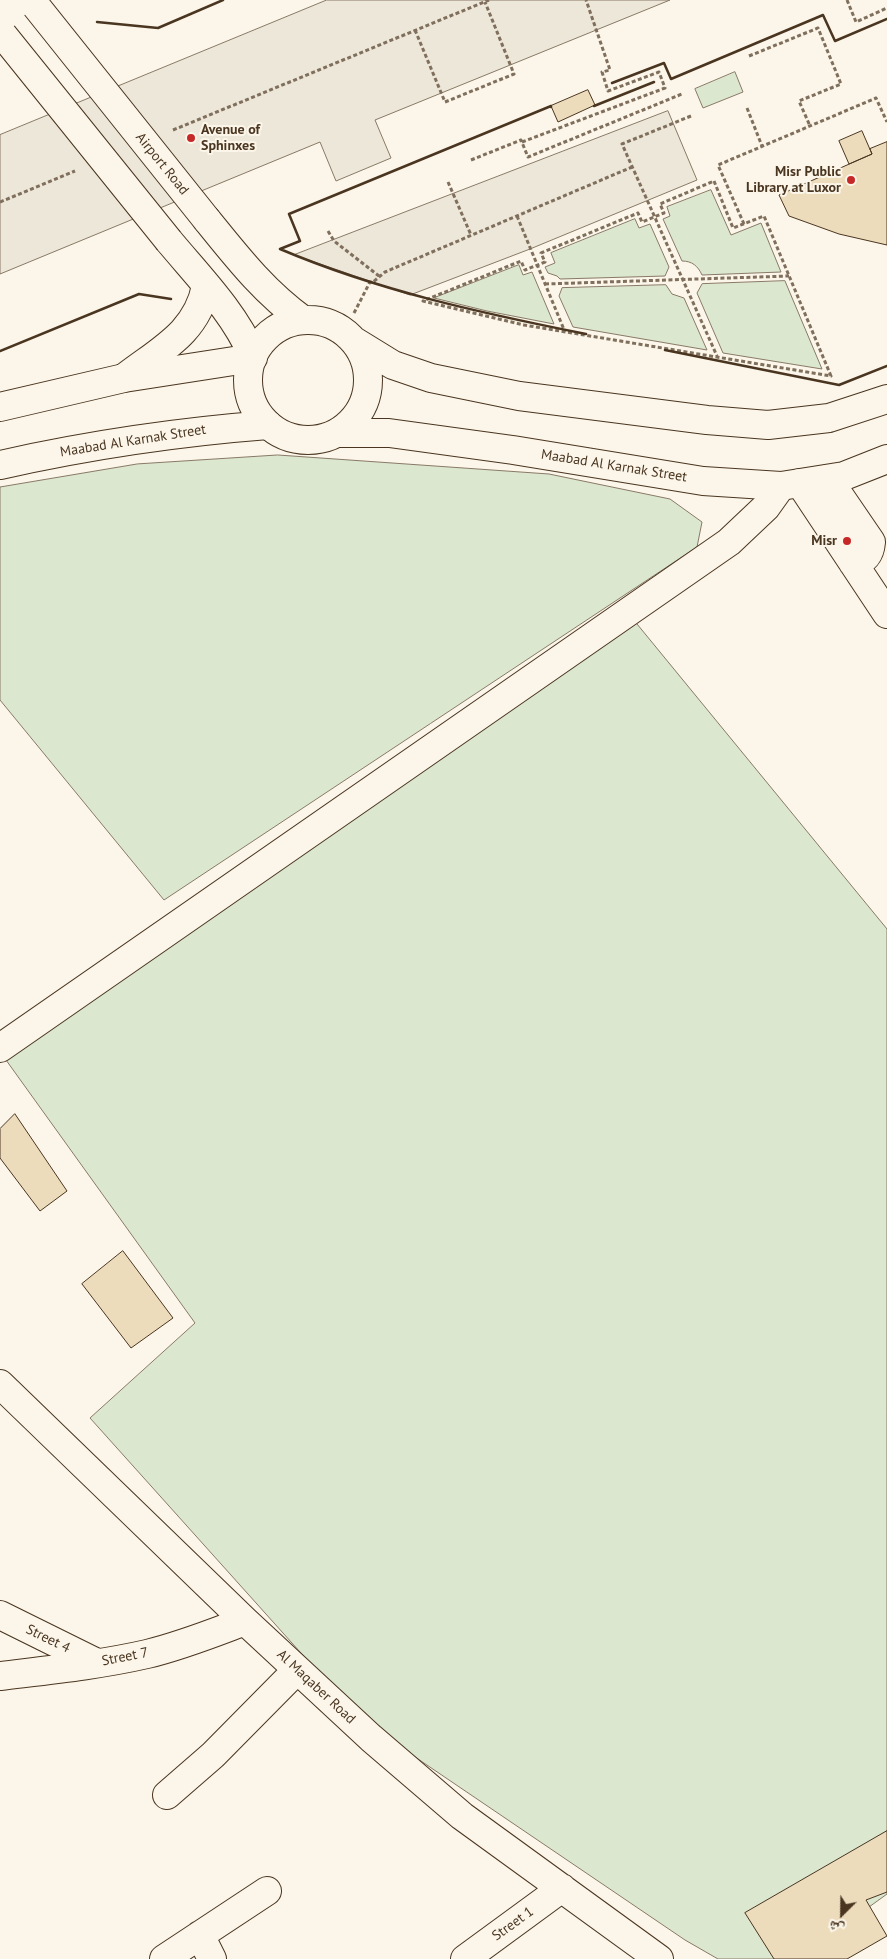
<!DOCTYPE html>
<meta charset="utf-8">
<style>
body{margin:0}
#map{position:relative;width:887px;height:1959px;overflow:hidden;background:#fbf6e9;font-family:"PT Sans","Noto Naskh Arabic",sans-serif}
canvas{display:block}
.north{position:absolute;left:817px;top:1889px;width:50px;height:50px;-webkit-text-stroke:4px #fbf6e9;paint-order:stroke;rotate:203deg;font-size:14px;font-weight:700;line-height:20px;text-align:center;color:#4a3520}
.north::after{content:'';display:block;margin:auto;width:18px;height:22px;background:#4a3520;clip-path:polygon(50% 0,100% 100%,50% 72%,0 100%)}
</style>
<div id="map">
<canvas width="887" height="1959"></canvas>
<div class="north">ش</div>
</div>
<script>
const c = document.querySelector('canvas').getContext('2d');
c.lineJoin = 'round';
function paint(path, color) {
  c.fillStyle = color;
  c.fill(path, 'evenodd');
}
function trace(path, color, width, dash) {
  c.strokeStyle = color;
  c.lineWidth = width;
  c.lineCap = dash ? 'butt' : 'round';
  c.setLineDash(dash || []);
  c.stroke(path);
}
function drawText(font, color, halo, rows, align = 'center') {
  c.font = font + ' "PT Sans",sans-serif';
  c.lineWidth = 4;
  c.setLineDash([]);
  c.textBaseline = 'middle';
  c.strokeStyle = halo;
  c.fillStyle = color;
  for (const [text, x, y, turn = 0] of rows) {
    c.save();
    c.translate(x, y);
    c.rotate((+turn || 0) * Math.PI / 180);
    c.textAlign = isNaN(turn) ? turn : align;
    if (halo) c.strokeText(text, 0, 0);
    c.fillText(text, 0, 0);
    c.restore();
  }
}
const green = new Path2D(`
 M735,72l8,20 -40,16 -8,-19z
 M711,190l20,45 30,-12 20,49 -79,3c-4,-9 -10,-14 -20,-14l-19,-42 7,-3 -3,-9z
 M635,219l4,9 11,-4 19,43 -4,9 -105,3 -3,-3 -9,-3 -3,-6 10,-4 -4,-10z
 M519,265l4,10 9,-3 22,52 -67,-13 -53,-13z
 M785,281l37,88 -99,-16 -26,-60 5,-9z
 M666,285l6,9 12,4 23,52 -134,-23 -14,-31 3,-8z
 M278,455l271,19 121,25 32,23 -5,25 -533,353 -164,-200v-213l137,-23z
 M628,613l259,316v965l-90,65h-79l-33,-19 -323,-219 -272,-303 105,-95 -189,-263z`);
const parking = new Path2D(`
 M327,0h343l-295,120 16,38 -55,23 -16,-39 -320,132v-139z
 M668,111l29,69 -167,69 -120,46 -116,-40z`);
const building = new Path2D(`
 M588,90l7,15 -37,17 -7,-16z
 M862,131l10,23 -23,10 -10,-23z
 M887,142v103l-48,-11 -50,-18 -10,-21 93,-41 -2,-5z
 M15,1114l52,77 -27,20 -40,-53v-29z
 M123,1251l50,67 -42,30 -49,-64z
 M887,1831v61l-21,8 21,36 -40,23h-73l-29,-46z`);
const path = new Path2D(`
 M847,0l9,22 31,-14
 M415,30l30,72 69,-28 -29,-72
 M749,56l69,-28 23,56 -42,17 11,25
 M747,108l15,38
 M691,116l-69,28 95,212
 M173,130l316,-130
 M522,142l143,-54 -6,-16 -51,19 -6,-19 8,-2 -24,-70
 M471,160l50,-20 7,17 154,-63
 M714,181l19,47 31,-12 67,160 -307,-51 -101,-24 98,-40 4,9 20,-8 -4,-9 97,-40 4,9 22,-9 -4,-9z
 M448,182l23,53
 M0,202l75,-31
 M517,216l48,116
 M744,224l-26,-59 158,-67 11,24
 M328,231l6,10 45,35
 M545,284l244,-8
 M354,313l16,-31h3l12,-10 247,-105`);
const minor = new Path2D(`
 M0,407l124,-29 129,-20
 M0,465c89,-20 177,-33 268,-40
 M828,479l43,63c-1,12 -5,18 -18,21
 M800,483l87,131
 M0,1048l729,-506 37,-35 15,-21
 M0,1384l245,237 126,117 91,78 197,143
 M0,1615l97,48
 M0,1676c49,-6 99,-11 147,-22 34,-8 66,-21 98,-33
 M167,1795l46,-40 84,-85
 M200,1935l12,24
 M164,1959l103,-68
 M465,1959l97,-71`);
const major = new Path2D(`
 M207,220c30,37 57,72 96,100
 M169,241c30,36 65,71 84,115
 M248 380a60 60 0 1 1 120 0a60 60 0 1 1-120 0Z
 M354,341l39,24 38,13 88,18 188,24 61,5 61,-7 58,-19
 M124,378c36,-28 73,-45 82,-92
 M338,433h51l124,17 190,31 78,5 63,-10 43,-17`);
const majorBridge = new Path2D(`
 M36,6l171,214
 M3,35l166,206`);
const wall = new Path2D(`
 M97,22l61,6 65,-28
 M612,83l52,-20 7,16 152,-64 12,26 52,-22
 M594,106l60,-24
 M551,107v-1l-262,108 11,27 -20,8c99,42 201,64 306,85
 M665,350l174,35 48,-19
 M0,351l139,-57 32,5`);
const markers = [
 [191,138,5,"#c62828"],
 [851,180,5,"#c62828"],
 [847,541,5,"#c62828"]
];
const poiNames = [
 ["Avenue of",201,130,"left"],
 ["Sphinxes",201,146,"left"],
 ["Misr Public",841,172],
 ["Library at Luxor",841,188],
 ["Misr",837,541]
];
const streetNames = [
 ["Airport Road",162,164,51],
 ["Maabad Al Karnak Street",133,441,-9],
 ["Maabad Al Karnak Street",614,466,9],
 ["Street 4",48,1639,26],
 ["Street 7",125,1657,-11],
 ["Al Maqaber Road",316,1687,43],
 ["Street 1",513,1924,-36]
];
paint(green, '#dce7d0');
trace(green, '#887966', 1);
paint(parking, '#ede7d9');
trace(parking, '#887966', 1);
paint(building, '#ecdcbc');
trace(building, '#4a3520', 1);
trace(minor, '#4a3520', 30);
trace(major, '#4a3520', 30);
trace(path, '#7f6f5c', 3, [4, 2.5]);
trace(minor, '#fbf6e9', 28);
trace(major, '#fbf6e9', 28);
trace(majorBridge, '#4a3520', 30, []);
trace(majorBridge, '#fbf6e9', 28);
trace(wall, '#4a3520', 2.5);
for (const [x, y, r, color] of markers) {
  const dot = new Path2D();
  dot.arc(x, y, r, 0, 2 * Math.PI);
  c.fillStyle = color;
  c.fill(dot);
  trace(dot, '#fbf6e9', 2);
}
drawText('bold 14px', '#4a3520', '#fbf6e9', poiNames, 'right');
drawText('14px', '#4a3520', '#fbf6e9', streetNames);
</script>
